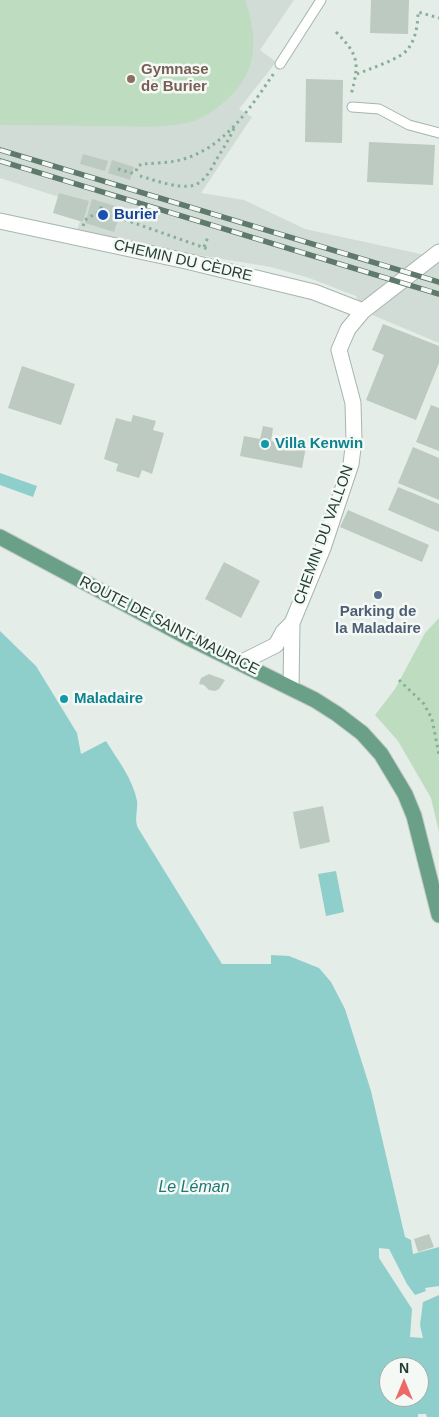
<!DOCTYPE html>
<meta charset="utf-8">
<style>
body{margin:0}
#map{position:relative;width:439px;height:1417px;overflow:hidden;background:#e4ede7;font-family:Arial,sans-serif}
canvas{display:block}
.north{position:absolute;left:379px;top:1357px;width:50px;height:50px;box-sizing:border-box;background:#f4f9f6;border:1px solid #a1aea8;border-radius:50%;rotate:0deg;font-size:14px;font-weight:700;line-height:20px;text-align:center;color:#243d32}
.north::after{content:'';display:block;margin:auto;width:18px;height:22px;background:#ec6a63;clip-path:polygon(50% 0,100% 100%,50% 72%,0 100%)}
</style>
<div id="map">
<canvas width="439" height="1417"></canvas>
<div class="north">N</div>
</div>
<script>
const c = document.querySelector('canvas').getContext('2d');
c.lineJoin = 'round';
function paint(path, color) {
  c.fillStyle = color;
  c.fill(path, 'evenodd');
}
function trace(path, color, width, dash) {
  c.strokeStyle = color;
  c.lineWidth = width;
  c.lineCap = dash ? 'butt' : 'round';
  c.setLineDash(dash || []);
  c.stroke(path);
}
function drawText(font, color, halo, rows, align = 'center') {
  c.font = font + ' Arial,sans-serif';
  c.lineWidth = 5;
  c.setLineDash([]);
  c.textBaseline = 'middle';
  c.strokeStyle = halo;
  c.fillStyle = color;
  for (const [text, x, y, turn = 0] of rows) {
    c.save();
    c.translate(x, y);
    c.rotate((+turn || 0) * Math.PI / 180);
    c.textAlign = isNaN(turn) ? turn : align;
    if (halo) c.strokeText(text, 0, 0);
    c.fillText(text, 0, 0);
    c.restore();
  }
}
const built = new Path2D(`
 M0,0h294l-34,50 16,12 -37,47 13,8 -51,76 43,7 61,29 134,29v85l-76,-32 -7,-15 -47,-18 -38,-11 -79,-13 -115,-23 3,-10 3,1 4,-16 -87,-28z`);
const green = new Path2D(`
 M0,0h245c14,40 13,74 -22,103 -9,8 -21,16 -33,19 -27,7 -55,4 -83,4 -36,0 -71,-1 -107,-1z
 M439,618v214l-8,-34 -33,-57 -23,-26 20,-26 30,-56z`);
const water = new Path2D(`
 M0,473l37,13 -4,11 -33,-12z
 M0,631l36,35 41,67 4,21 25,-13c11,18 27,38 31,60 1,9 -3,19 1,27l84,136h49v-9l18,1 30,12 12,14 14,27 26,82 34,146 6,3 2,14 26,-7v39l-14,2 1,3 -11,4 -8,-11 -18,-35 -10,-1v10l33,51 -2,28 13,1 -3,-13 3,-23 16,-7v122h-12l-1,-3h-8v3h-418zM389,1367h30v30h-30z
 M336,871l8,41 -18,4 -8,-42z`);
const building = new Path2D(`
 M371,0h38l-1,34 -38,-1z
 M306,79l37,1 -1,63 -37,-1z
 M369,142l66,3 -2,40 -66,-3z
 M83,154l25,7 -3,10 -25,-7z
 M112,160l22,7 -4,13 -22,-7z
 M59,193l30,8 -6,21 -30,-9z
 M92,199l30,9 -8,24 -29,-9z
 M383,324l56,22v17l-23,57 -50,-20 18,-45 -12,-5z
 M22,366l53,18 -14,41 -53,-17z
 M431,405l8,3v43l-23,-9z
 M133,415l23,6 -3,9 11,3 -12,41 -10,-4 -3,8 -23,-7 2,-7 -14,-5 12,-41 15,4z
 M263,426l10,2 -2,13 35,6 -4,21 -62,-12 4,-20 16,3z
 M413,447l26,11v42l-41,-17z
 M398,487l41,17v28l-51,-22z
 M348,510l81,35 -7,17 -82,-35z
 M224,562l36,19 -19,37 -36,-19z
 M209,674l16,6 -6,9 -4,2 -6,-1 -5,-5 -5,-1 2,-6z
 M323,806l7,36 -30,7 -7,-37z
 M429,1234l5,13 -16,5 -4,-13z`);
const path = new Path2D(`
 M336,32c24,24 23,32 15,63
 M357,74c12,-5 43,-15 50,-24 9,-10 11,-27 11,-38l21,6
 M118,169l17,5
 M136,171l2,-5 4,-2c13,-1 29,-1 42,-5 42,-13 67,-52 90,-86
 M140,176c15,4 47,17 60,6 7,-5 12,-14 16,-22 7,-11 14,-22 19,-34
 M100,211l108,38
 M83,226l2,-6 15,-9 2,-6
 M204,247l4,-10
 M399,680l25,24 8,15 7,36`);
const lane = new Path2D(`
 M280,64l41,-64
 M352,107l27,2 30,16 30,8`);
const street = new Path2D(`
 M0,221l186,40 128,31 49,19
 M240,663l36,-18 7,-13 9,-9
 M291,688l1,-65 31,-75 28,-84 3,-24 -1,-37 -14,-53 9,-21 15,-18 76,-59`);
const primary = new Path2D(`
 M0,537l185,99 130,64 22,14 25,19 19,21 24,40 9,22 25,99`);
const rail = new Path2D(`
 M0,150l439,132
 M0,161l439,133`);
const markers = [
 [131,79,5,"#8d6e63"],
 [103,215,6,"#1a4fb4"],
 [265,444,5,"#0f9aa8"],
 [378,595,5,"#5c6f8a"],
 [64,699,5,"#0f9aa8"]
];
const educationNames = [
 ["Gymnase",141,70],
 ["de Burier",141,87]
];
const transitNames = [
 ["Burier",114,215]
];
const streetNames = [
 ["CHEMIN DU CÈDRE",183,261,13],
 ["CHEMIN DU VALLON",324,535,-70],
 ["ROUTE DE SAINT-MAURICE",169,626,27]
];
const cultureNames = [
 ["Villa Kenwin",275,444],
 ["Maladaire",74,699]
];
const serviceNames = [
 ["Parking de",378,612],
 ["la Maladaire",378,629]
];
const waterNames = [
 ["Le Léman",194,1188]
];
paint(built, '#d2dcd6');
paint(green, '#beddc0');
paint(water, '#8ecfcc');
paint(building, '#bccac2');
trace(lane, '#a7b5ad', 11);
trace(street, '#a7b5ad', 17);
trace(primary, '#c2c9c6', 17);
trace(path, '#86af9a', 3, [2.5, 4]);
trace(lane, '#fff', 9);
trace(street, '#fff', 15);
trace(primary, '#6aa088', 15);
trace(rail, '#5f796d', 5.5);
trace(rail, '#f4f9f6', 4, [11]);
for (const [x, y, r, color] of markers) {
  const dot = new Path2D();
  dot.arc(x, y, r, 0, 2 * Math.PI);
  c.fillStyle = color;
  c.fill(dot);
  trace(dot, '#f4f9f6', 2);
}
drawText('bold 15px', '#785e54', '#f4f9f6', educationNames, 'left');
drawText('bold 15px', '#164399', '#f4f9f6', transitNames, 'left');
drawText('15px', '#243d32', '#f4f9f6', streetNames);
drawText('bold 15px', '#0d838f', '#f4f9f6', cultureNames, 'left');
drawText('bold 15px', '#4e5e75', '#f4f9f6', serviceNames);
drawText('italic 16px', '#207775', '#f4f9f6', waterNames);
</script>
